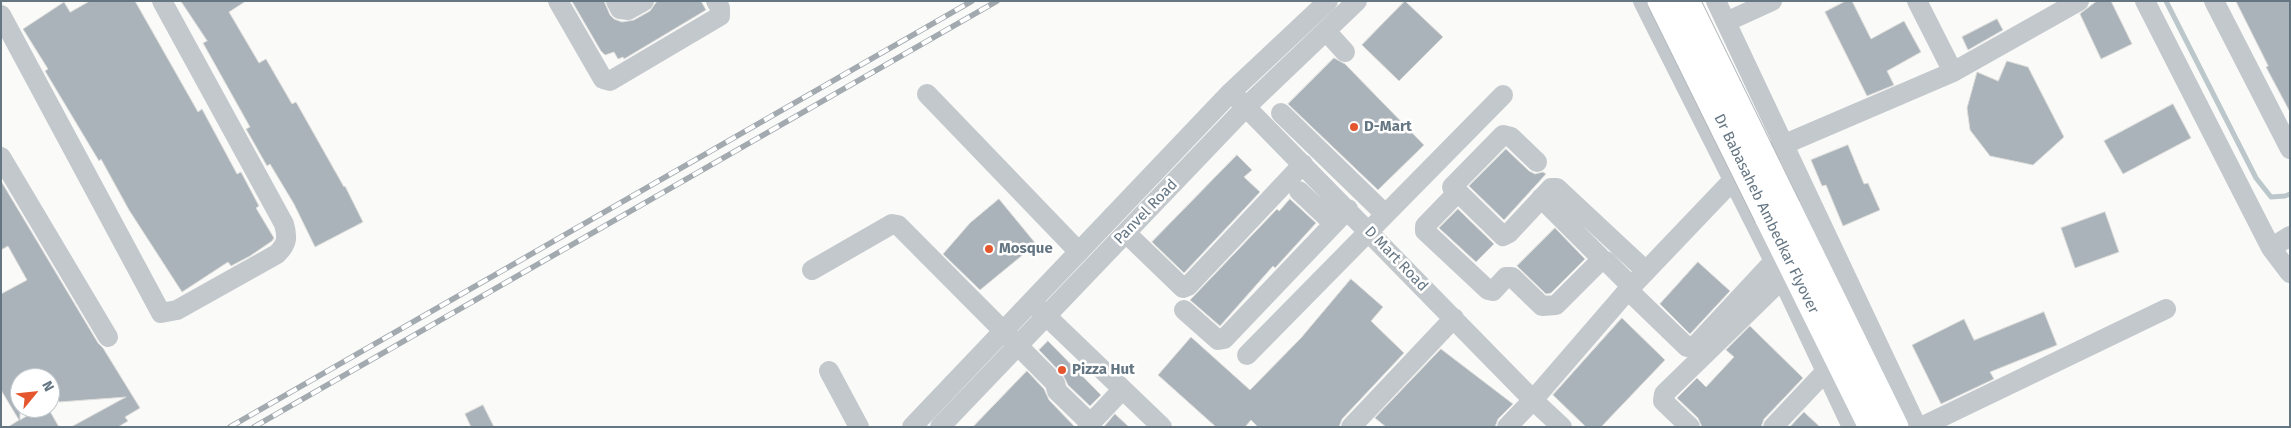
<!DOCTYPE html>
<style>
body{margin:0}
#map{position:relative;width:2291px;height:428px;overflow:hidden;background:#fafaf8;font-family:"Fira Sans",sans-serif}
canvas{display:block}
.frame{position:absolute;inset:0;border:2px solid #657683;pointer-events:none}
.north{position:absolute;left:10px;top:368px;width:50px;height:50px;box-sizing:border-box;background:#fff;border:1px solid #c1c8cd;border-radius:50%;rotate:62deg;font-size:14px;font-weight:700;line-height:20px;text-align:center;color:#657683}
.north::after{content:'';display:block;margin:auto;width:18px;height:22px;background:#e4572e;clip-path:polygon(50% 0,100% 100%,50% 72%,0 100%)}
</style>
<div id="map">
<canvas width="2291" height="428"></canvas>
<div class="frame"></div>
<div class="north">N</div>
</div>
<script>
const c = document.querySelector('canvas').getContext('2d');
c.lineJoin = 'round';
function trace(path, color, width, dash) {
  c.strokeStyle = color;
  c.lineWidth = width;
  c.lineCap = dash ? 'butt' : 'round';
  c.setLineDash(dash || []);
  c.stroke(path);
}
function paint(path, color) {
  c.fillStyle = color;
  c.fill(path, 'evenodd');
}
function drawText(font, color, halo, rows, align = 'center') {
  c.font = font + ' "Fira Sans",sans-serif';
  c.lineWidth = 5;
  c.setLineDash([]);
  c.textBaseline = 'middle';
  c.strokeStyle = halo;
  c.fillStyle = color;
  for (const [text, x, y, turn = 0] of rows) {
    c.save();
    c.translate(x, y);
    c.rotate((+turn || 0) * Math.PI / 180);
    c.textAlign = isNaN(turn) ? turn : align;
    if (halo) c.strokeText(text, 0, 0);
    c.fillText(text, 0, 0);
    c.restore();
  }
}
const stream = new Path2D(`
 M2166,1l90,177 15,19 14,-1 5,-2`);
const building = new Path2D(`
 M90,1h45l63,111 4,-3 35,65 4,-2 18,34 -3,2 18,30 -2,3 -22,15 -19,10 -3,-4 -46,30 -53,-82 -28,-51 -2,2 -54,-90 3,-2 -25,-40 41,-27 6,10z
 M181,1h65l-17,11 30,51 7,-4 26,45 4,-2 48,85 1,-1 18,36 -48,25 -21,-43 -24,-40 -3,2 -21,-37 4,-2 -47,-84 4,-2z
 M572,1h32l6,14 4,4 8,3 12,-2 16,-9 7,-10h44l5,9 -82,49 -1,-2 -5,2 -4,-7 -9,3 -4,-4z
 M1405,1l38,36 -44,44 -37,-36z
 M1846,1h6l19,38 33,-18 17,31 -34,19 7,14 -27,11 -42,-84z
 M2097,1h14l21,43 -31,15 -21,-45z
 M2236,1h54v111l-24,-45 2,-1z
 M1997,19l6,11 -35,20 -6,-13z
 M1334,58l11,6 79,81 -46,45 -90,-86z
 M2007,61l21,6 36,70 -31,28 -43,-9 -20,-26 -3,-22 10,-36 21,9z
 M2173,104l18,34 -68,36 -19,-33z
 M1848,145l16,39 4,-1 12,27 -37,16 -17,-41 -4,1 -11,-26z
 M1506,149l23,22 6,3 8,-2 3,2 -42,46 -35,-34z
 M1237,155l15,15 -8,7 16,15 -76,81 -32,-31z
 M1,181l97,162 5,5 37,60 -15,9 3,4 -10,6h-47l55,-30 -67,5 -9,-14v-10h-30v42l20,-12h8l11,19h-51l11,-7 -18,-30v-96l26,-14 -19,-34 -7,4z
 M999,199l37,45 -56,46 -37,-36 27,-31z
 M1290,199l26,24 -41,45 -2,-2 -53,60 -30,-26 87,-91 2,2z
 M1458,209l36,35 -18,18 -37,-34z
 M2105,212l14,40 -44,16 -14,-40z
 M1555,228l30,31 -34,34 -5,1 -29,-28z
 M1698,262l32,29 -40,43 -30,-30z
 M1351,279l32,28 -12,14 33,32 -62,66 -3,8h-81l-7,-7 -6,7h-29l-58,-52 33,-38 59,53 51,-52z
 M2044,312l13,33 -67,27 4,7 -53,25 -29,-59 52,-26 10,21z
 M1622,318l43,42 -64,67h-15l-33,-32z
 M1750,326l53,52 -39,41 -3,8h-59l-4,-9 -21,-20 20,-20 9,9 28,-30 -8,-7z
 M1048,341l53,54 -11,11 -22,-21 -5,-10 -24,-25z
 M1441,349l72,55 -15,15 -3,8h-109l-11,-9z
 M1027,371l17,18 5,11 26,27h-102z
 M483,405l11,22h-23l-6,-13z
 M1804,412l16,15h-30z
 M1115,414l14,13h-25z`);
const minor = new Path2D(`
 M558,1l45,78 7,2 110,-65v-8l-4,-7
 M616,1l4,8 8,1 16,-9
 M1643,1l131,260 78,166
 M1716,1l201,426
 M1917,1l36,71
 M2145,1l126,247 19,25
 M2214,1l76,148
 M1,15l160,298 16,-3 100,-56c10,-10 11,-16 7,-30l-122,-223
 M1726,22l46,-21
 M1326,31l19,21
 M927,94l152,158
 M1238,99l295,301 29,27
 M1281,113l104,101
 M1,157l107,180
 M1452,187l51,-52 8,2 26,25
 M1299,191l35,33
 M1541,198l59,59v4l-44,44 -14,1 -30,-29h-6l-13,14 -5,-1 -63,-59v-5l30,-31 5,-1 43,42 6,-3 42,-45h6l89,83
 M1126,233l57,55 5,-2 115,-122
 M2271,248l19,-12
 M1606,261l25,25
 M812,270l80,-46 6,1 157,158 2,8 33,32
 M1628,290l59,57 6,1 81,-87
 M1037,307l125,120
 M1184,310l34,30 6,-1 124,-130
 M1247,355l256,-260
 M829,371l30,56
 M912,427l319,-335 97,-91
 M940,427l306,-320 111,-106
 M1087,427l35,-37
 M1351,427l103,-109
 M1507,427l26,-27 95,-110 105,-110 52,-36 168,-72 126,-71
 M1690,427l-27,-26 1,-7 118,-115
 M1773,427l52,-55
 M1921,427l245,-118`);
const major = new Path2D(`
 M1788,207l108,220
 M1767,217l104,210`);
const rail = new Path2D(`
 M230,427l742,-426
 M254,427l743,-426`);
const majorBridge = new Path2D(`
 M1660,1l107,216
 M1687,1l101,206`);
const markers = [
 [1354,127,5,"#e4572e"],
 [989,249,5,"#e4572e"],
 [1062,370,5,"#e4572e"]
];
const poiNames = [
 ["D-Mart",1364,127],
 ["Mosque",999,249],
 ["Pizza Hut",1072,370]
];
const streetNames = [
 ["Panvel Road",1146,212,-46],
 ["Dr Babasaheb Ambedkar Flyover",1766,214,64],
 ["D Mart Road",1396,259,46]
];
trace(stream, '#bbc7cb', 5);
paint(building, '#aab3b9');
trace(building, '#dcdcda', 1);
trace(major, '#b5babe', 27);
trace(minor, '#c3c8cc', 20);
trace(major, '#fff', 25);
trace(rail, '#a2aab0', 5.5);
trace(rail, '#fff', 4, [11]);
trace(majorBridge, '#b5babe', 27, []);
trace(majorBridge, '#fff', 25);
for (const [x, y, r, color] of markers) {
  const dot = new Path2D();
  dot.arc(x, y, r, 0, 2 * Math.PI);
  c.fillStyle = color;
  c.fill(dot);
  trace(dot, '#fff', 2);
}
drawText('bold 15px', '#657683', '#fff', poiNames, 'left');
drawText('15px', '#657683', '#fff', streetNames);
</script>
